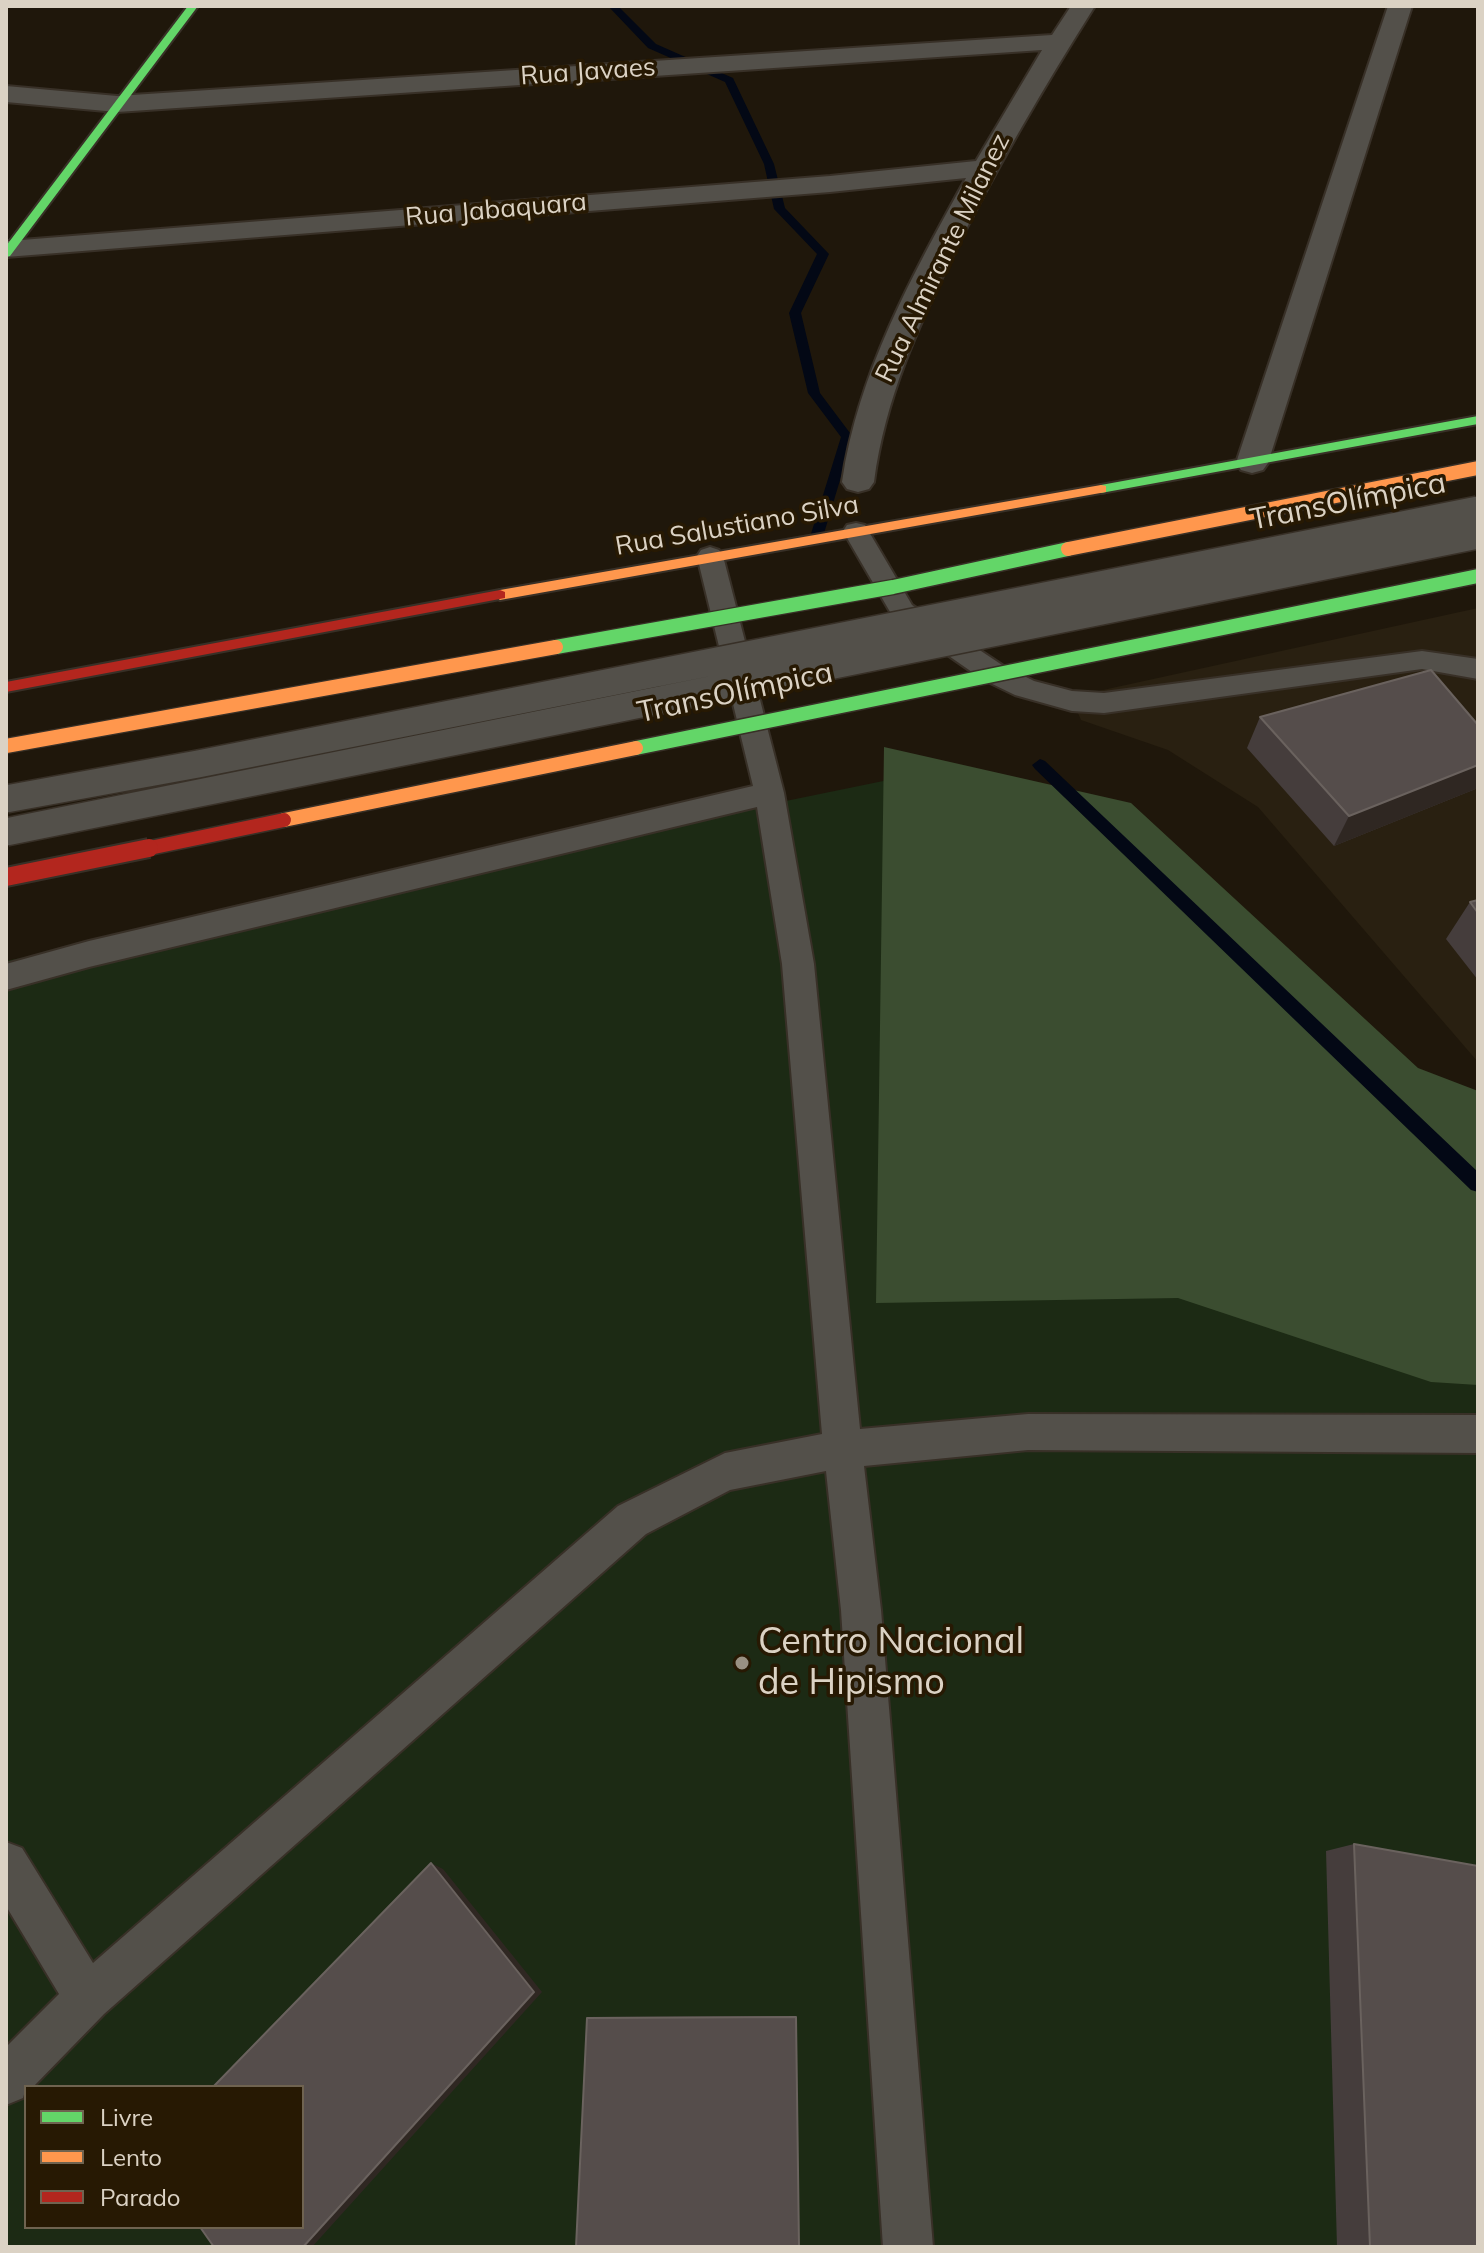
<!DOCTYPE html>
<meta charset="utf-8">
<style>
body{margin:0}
#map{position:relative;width:1484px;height:2253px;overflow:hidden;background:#1f170b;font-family:Mulish,sans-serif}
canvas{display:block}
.frame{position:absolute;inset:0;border:8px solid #dbd2c4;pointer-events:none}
.legend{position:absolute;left:24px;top:2085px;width:280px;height:144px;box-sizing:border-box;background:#271903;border:2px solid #6f6350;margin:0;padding:10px 14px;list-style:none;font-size:24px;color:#dbd2c4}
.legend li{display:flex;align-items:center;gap:16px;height:40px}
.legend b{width:40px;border:2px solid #6f6350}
</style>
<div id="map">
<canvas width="1484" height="2253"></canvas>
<div class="frame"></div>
<ul class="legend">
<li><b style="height:10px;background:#63d668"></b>Livre</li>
<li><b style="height:10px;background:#ff974d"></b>Lento</li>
<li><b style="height:10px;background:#b3261e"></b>Parado</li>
</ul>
</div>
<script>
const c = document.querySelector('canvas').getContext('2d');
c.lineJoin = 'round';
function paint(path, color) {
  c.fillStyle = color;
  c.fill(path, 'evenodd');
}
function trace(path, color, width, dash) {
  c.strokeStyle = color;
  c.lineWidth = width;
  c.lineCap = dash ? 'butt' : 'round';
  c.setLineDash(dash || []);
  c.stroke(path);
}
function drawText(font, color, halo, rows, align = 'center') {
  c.font = font + ' Mulish,sans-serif';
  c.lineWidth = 7;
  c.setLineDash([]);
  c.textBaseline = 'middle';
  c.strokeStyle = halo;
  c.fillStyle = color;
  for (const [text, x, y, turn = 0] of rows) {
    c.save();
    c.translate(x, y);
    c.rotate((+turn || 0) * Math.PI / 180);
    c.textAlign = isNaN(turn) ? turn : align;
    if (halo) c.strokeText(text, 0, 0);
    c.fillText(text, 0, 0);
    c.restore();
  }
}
const education = new Path2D(`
 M1478,608v454l-220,-255 -90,-57 -87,-30 -10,-23z`);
const green = new Path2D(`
 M932,771l546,469v1007h-1472v-1286zM26,2087h276v140h-276z`);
const forest = new Path2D(`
 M884,747l247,56 287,265 60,23v294l-47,-3 -253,-84 -302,5z`);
const stream = new Path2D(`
 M608,6h10l38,38 77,34 41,86 11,44 44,46 -28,59 19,80 33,44 -31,103h-10l-2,-3 31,-100 -33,-44 -19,-80 28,-59 -43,-45 -10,-45 -39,-82 -77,-34z
 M1040,759l5,2 433,411v20l-7,-2 -436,-421 -3,-4z`);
const lane = new Path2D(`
 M856,523l9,2 47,80 90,60 32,16 38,10 32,2 318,-42 56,8v20l-56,-10 -318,44 -32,-2 -57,-16 -33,-16 -89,-62 -50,-86 4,-6z
 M710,547l9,3 4,6 61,237 30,171 46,465 168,-15 450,1v38l-450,-3 -164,16 17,144 52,637h-50l-42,-637 -15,-139 -96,19 -84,44 -542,480 -71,73h-7l-3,11 -17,7v-58l53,-53 -53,-88v-64l16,6 71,115 525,-457 107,-53 97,-19 -40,-470 -25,-157 -668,160 -83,23v-26l83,-23 664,-155 -56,-230 4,-6z`);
const street = new Path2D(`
 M1071,6h24c-50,79 -97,159 -139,243 -37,75 -71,149 -82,233l-5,7 -11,3 -11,-3 -5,-7c16,-110 71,-208 124,-304l-136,14 -824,65v-16h3l821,-65 146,-15 66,-111 -925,62 -111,-10v-16l111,10 935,-61z
 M1388,6h24l-144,457 -5,7 -11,3 -11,-3 -5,-7z`);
const fast = new Path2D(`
 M188,6h10l-188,250 -4,1v-11z
 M1478,416v8l-377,69 -7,-4 7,-4z`);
const slow = new Path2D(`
 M1101,485l5,1v6l-606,108 -7,-5 7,-5z`);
const jam = new Path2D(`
 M500,590l5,2v6l-499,94v-10z`);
const laneBridge = new Path2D(`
 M6,799l192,-35 1280,-254
 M6,832l1472,-297`);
const fastBridge = new Path2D(`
 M556,647l337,-60 175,-38
 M636,748l842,-172`);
const slowBridge = new Path2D(`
 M1068,549l410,-81
 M6,746l550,-99
 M284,820l352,-72`);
const jamBridgeFar1 = new Path2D(`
 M140,850l144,-30`);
const jamBridge = new Path2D(`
 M6,877l143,-29`);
const wall = new Path2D(`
 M1260,717l218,8v63l-144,58 -87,-98z
 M1478,900v80l-32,-41 24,-37z
 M1354,1844l124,403h-141l-11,-396z
 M793,2016l3,1 -209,1 7,-1z`);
const shadedWall = new Path2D(`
 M1478,765v23l-144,58 15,-30z
 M431,1863l12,6 99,123 -230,255h-9z`);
const building = new Path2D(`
 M1431,670l47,55v40l-129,51 -89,-99z
 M1478,900v13l-8,-11z
 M1354,1844l124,22v381h-108z
 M431,1863l103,129 -231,255h-89l-14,-20h102v-140h-89z
 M796,2017l3,230h-223l11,-229z`);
const markers = [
 [742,1663,8,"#999183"]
];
const farStreetnames = [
 ["Rua Javaes",588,72,-4],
 ["Rua Jabaquara",496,210,-5],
 ["Rua Almirante Milanez",943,258,-64],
 ["Rua Salustiano Silva",737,526,-10]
];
const streetNames = [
 ["TransOlímpica",1348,502,-11],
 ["TransOlímpica",735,693,-12]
];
const nearPoinames = [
 ["Centro Nacional",758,1642],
 ["de Hipismo",758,1683]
];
paint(education, '#292011');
paint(green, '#1c2a14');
paint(forest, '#3b4d30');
paint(stream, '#030815');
trace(lane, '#383027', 4);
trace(street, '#383027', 4);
trace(fast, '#383027', 4);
trace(slow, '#383027', 4);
trace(jam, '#383027', 4);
paint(lane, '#53504a');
paint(street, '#53504a');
paint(fast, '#63d668');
paint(slow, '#ff974d');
paint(jam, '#b3261e');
trace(laneBridge, '#383027', 30, []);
trace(fastBridge, '#383027', 17, []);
trace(slowBridge, '#383027', 17, []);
trace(jamBridgeFar1, '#383027', 17, []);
trace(jamBridge, '#383027', 22, []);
trace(laneBridge, '#53504a', 27);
trace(fastBridge, '#63d668', 14);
trace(slowBridge, '#ff974d', 14);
trace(jamBridgeFar1, '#b3261e', 14);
trace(jamBridge, '#b3261e', 18);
paint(wall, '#453d3c');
paint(shadedWall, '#2f2722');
paint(building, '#554d4b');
trace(building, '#6a625e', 2);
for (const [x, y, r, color] of markers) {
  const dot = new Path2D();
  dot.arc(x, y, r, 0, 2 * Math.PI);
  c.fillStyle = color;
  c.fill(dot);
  trace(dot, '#271903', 3);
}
drawText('26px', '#dbd2c4', '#271903', farStreetnames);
drawText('30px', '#dbd2c4', '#271903', streetNames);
drawText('36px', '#dbd2c4', '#271903', nearPoinames, 'left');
</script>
